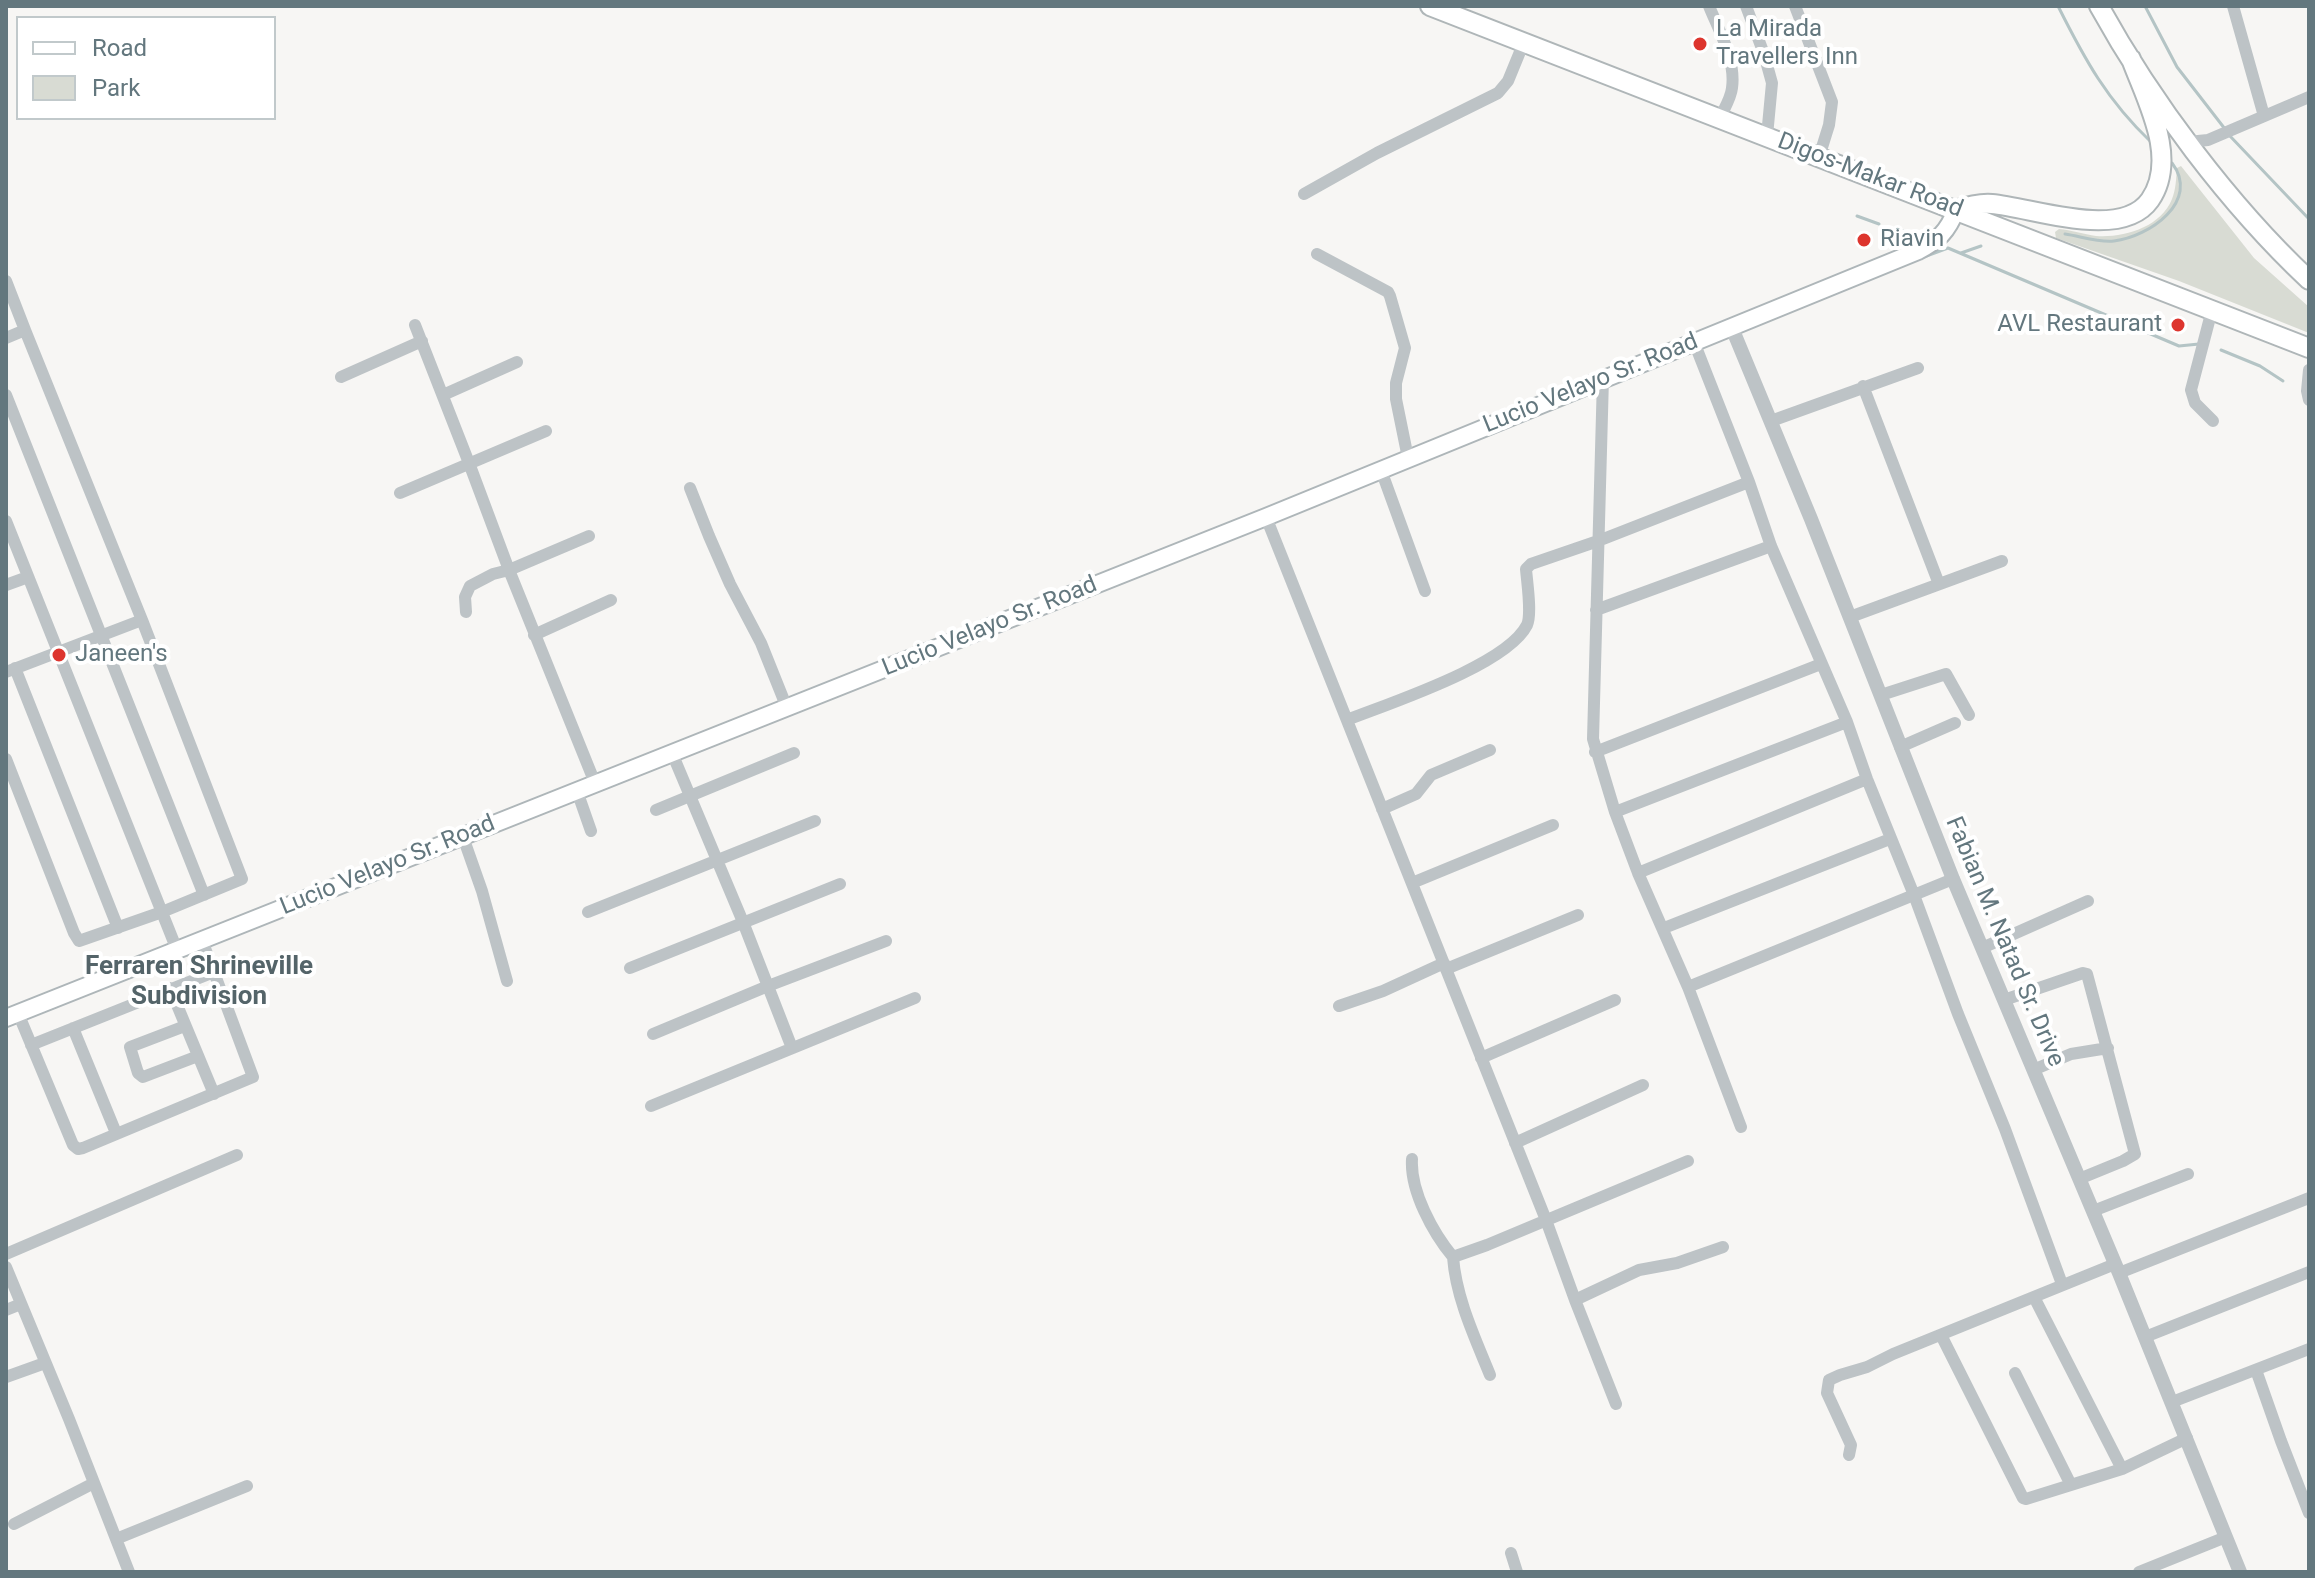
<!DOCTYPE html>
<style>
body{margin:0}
#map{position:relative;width:2315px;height:1578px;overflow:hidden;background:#f7f6f4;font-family:Roboto,sans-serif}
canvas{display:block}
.frame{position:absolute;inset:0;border:8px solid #63777e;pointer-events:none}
.legend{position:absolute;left:16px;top:16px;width:260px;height:104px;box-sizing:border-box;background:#fff;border:2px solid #c1c9cb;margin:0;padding:10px 14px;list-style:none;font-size:24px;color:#63777e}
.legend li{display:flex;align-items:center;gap:16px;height:40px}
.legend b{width:40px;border:2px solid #c1c9cb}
</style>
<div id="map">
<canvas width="2315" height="1578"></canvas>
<div class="frame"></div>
<ul class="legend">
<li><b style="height:10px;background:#fff"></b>Road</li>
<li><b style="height:22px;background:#d8dbd3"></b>Park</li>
</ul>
</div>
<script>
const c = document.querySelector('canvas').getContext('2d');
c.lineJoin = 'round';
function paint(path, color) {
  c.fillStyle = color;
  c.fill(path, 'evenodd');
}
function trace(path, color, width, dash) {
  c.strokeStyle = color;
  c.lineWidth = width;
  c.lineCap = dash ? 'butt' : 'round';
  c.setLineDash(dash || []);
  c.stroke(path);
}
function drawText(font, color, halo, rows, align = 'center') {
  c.font = font + ' Roboto,sans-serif';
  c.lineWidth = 8;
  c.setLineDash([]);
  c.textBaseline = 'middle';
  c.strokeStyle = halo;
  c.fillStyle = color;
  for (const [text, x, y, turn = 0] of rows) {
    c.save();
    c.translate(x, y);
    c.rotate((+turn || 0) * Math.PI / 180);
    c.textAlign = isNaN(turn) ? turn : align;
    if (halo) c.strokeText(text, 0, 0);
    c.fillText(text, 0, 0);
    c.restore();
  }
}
const green = new Path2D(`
 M2181,166l73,92 55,49v26l-130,-52 -123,-43 -1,-6 4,-3c12,1 25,5 37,7 28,2 65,-9 76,-37 4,-10 4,-20 5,-31z`);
const stream = new Path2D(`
 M2058,6c27,54 49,94 93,136
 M2145,6l32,61 48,62
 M2229,135l80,84
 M1857,216l22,8
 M1897,229l25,9
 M2065,234c15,2 34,9 49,7 35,-4 87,-40 58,-78
 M1961,253l20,-7
 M1921,258l27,-10 231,98 20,-2
 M2221,350l39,16 23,15
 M6,1027l11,-5`);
const minor = new Path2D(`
 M1709,6c10,25 27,54 23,82 -1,10 -8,21 -12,30
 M1746,6l18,48 8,29 -5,53
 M1795,6l37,96 -3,23 -10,32
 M2233,6l31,110
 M2188,142l20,-2 101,-43
 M1304,194l73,-41 121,-60 10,-12 16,-39
 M1317,254l71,38 2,4 15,52 -9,35v16l12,59
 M6,281l19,49 -19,8
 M2212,310l-21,80 4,13 18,18
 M415,325l54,138 40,107 86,213
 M1694,342l55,140 22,64 76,176 20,57 47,116 44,119 47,115 57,155
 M2309,370l-2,21 2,9
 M341,377l81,-36
 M1603,378l-10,361 22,73 23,61 50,114 53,140
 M1863,386l76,198
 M6,395l198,500
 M443,395l74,-33
 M1771,421l147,-53
 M1381,470l44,121
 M690,488l19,48 21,48 31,59 26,65
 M400,493l146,-62
 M1266,517l280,703 29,80 41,104
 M6,521l171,429
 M6,585l22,-8
 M1596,610l175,-64
 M466,612l-1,-15 5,-11 23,-12 16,-4 80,-34
 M1850,617l152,-56
 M534,635l77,-35
 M15,668l103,260
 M6,672l136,-52 -117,-290
 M1881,695l65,-21 23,41
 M1347,720c43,-17 160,-55 180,-95 5,-11 0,-43 -1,-56l5,-5 67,-23 151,-59
 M1900,747l55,-24
 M1595,752l226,-88
 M672,753l71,169 49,126
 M6,759l68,174 5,8 83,-29 80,-33 -100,-259
 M577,791l14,40
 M1382,809l34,-15 15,-19 59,-25
 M656,810l138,-57
 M1615,812l232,-90
 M463,837l19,54 25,90
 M1638,873l229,-94
 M1412,883l141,-58
 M588,912l227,-91
 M1664,928l226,-89
 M1982,948l106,-47
 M630,968l210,-84
 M1446,969l132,-54
 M1688,987l265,-108
 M170,988l44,106
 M2004,1000l79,-27 4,1 48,180 -12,7 -44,18
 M1339,1006l44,-15 61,-28
 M18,1013l55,132 5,4 5,-1 170,-71 -51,-137
 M185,1026l-55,21 8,26 5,4 55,-21
 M73,1028l43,105
 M653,1034l115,-48 118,-45
 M31,1045l183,-73
 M1481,1058l134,-58
 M2033,1070l38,-16 37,-6
 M651,1106l264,-108
 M1515,1143l128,-58
 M1412,1159c-2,32 21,74 41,98
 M2093,1211l95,-37
 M6,1254l231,-99
 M6,1267l63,152 60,153
 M2119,1273l190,-75
 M2034,1297l88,172
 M1575,1300l64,-30 38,-7 46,-16
 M6,1310l15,-6
 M1941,1335l82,163 3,1 96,-30 65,-31
 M2145,1337l164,-65
 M2256,1370l25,71 28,72
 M2015,1373l56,112
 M1490,1375c-15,-37 -34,-77 -37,-118l34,-12 201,-84
 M6,1377l39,-14
 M2172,1402l137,-53
 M1849,1455l2,-10 -24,-52 2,-13 11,-5 27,-8 26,-13 222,-90
 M14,1524l80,-41
 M116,1539l131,-53
 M1511,1553l6,19
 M2139,1572l87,-35`);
const tertiary = new Path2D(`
 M1732,328l79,191 142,360 166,394 121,299`);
const secondary = new Path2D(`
 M6,1018l1260,-501 652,-266c20,-10 30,-20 38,-41`);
const primary = new Path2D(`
 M1430,6l879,342
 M2099,6c53,96 130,199 210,274
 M1956,210c12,-4 24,-7 36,-6 43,4 129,37 158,-4 29,-42 -4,-100 -19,-141`);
const markers = [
 [1700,44,8,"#dd352e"],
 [1864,240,8,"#dd352e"],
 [2178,325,8,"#dd352e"],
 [59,655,8,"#dd352e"]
];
const poiNames = [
 ["La Mirada",1716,30],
 ["Travellers Inn",1716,58],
 ["Riavin",1880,240],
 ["AVL Restaurant",2162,325,"right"],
 ["Janeen's",75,655]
];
const streetNames = [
 ["Digos-Makar Road",1870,176,21],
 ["Lucio Velayo Sr. Road",1591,384,-22],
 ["Lucio Velayo Sr. Road",990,627,-22],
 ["Lucio Velayo Sr. Road",388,866,-22],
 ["Fabian M. Natad Sr. Drive",2004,942,67]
];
const neighbourhoodNames = [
 ["Ferraren Shrineville",199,967],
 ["Subdivision",199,997]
];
paint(green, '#d8dbd3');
trace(stream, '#b4c4c5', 3);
trace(secondary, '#aeb6b9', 20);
trace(primary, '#afb6b8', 22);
trace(minor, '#bdc3c6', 12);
trace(tertiary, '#bdc3c6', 14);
trace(secondary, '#fff', 16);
trace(primary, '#fff', 18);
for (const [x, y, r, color] of markers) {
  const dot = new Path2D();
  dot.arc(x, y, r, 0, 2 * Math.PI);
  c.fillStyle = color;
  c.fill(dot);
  trace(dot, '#fff', 3);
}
drawText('24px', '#63777e', '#fff', poiNames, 'left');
drawText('24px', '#63777e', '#fff', streetNames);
drawText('bold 26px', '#546469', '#fff', neighbourhoodNames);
</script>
